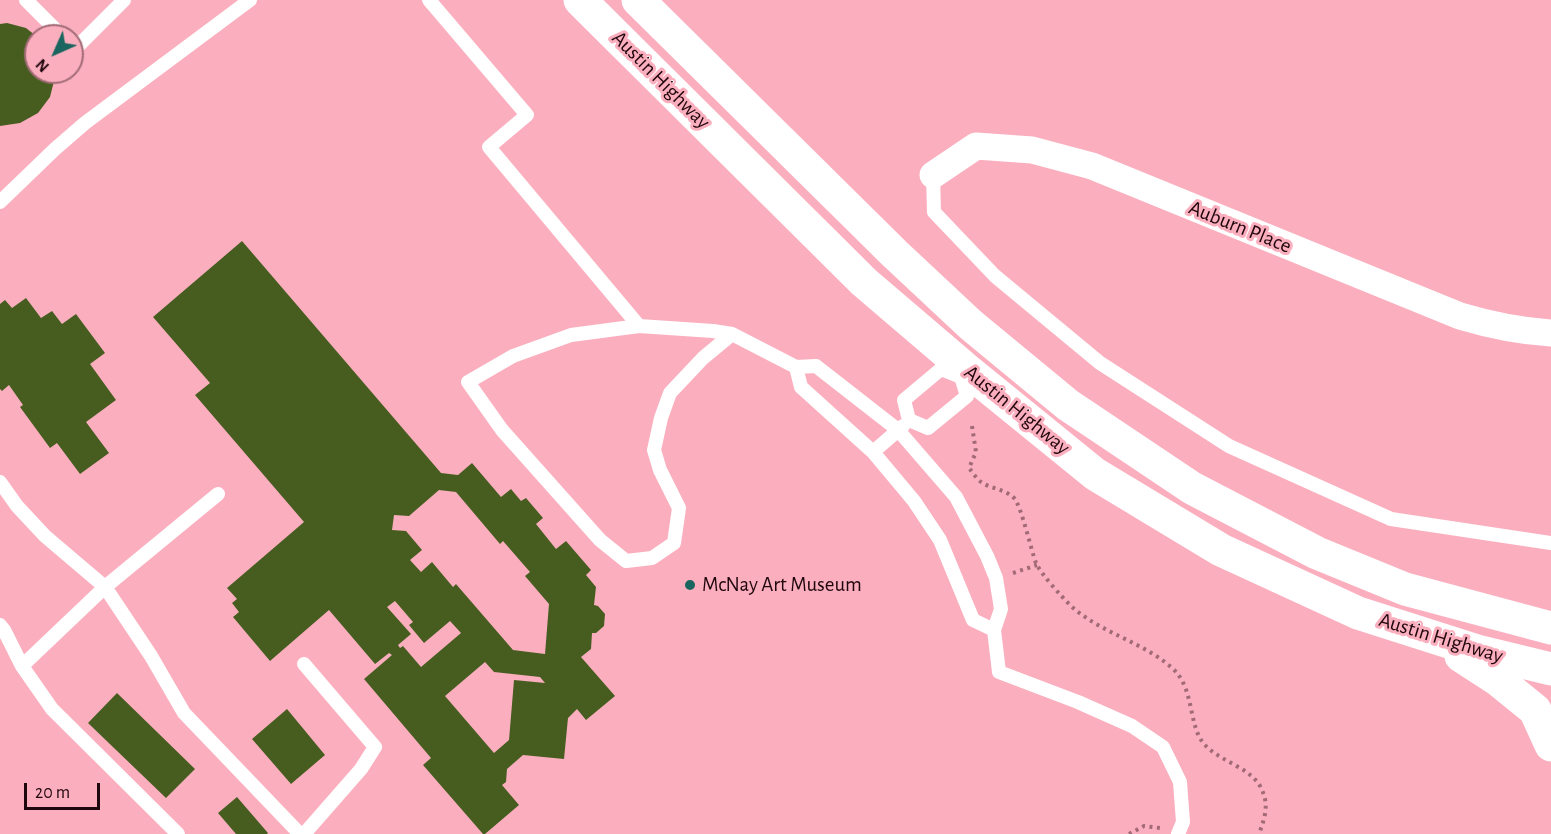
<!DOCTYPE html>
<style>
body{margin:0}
#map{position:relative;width:1551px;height:834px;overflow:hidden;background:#fbafbe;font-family:"Alegreya Sans",sans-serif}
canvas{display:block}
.north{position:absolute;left:24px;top:24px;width:60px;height:60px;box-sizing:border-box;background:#fbafbe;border:2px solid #a36b77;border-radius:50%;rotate:225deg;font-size:16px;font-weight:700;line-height:24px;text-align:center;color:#20060d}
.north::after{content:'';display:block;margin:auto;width:21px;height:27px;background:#1a655f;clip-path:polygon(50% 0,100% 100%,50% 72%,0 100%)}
.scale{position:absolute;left:24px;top:783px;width:76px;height:27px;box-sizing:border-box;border:3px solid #20060d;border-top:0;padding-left:8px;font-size:18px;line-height:21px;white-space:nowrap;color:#20060d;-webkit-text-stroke:4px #fbafbe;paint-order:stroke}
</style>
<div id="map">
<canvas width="1551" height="834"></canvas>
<div class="north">N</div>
<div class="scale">20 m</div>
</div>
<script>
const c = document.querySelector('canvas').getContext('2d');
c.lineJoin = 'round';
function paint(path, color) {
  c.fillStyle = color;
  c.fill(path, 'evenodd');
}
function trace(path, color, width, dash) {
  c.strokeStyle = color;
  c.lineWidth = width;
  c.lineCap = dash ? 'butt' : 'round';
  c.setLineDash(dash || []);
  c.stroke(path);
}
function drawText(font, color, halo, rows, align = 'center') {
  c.font = font + ' "Alegreya Sans",sans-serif';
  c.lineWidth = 6;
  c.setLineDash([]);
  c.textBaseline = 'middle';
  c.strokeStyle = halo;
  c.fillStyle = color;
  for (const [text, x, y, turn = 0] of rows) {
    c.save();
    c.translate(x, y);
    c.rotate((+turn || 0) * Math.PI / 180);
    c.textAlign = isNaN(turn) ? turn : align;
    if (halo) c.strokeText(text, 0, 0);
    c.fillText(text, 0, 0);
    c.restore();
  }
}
const building = new Path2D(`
 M7,23l19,5 10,8v36h18l1,5 -5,20 -12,16 -18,10 -20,3v-102z
 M242,241l199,232 17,2 14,-12 29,34 10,-8 10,12 5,-3 17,20 -7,6 20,25 10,-8 25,29 -5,5 10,12 -2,18 4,1 7,8 -1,12 -8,7h-4l-1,16 -10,8 34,39 -29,24 -9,-11 -9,9 -4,41 -41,-4 -16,14 -1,13 -4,3 17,20 -34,29h-2l-60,-69 8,-7 -67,-79 28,-24 -3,-2 -14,11 -46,-54 -59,51 -37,-44 6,-5 -7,-9 5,-4 -10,-11 77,-66 -109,-127 15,-12 -57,-66zM439,490l17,2 44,52 3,-3 27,31 -5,4 24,28 -4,50 -32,-4 -57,-66 -3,3 -21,-25 -11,10 -11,-12 12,-10 -16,-19 -14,-1 2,-15 15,1zM395,601l18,21 -4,3 15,18 26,-22 11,12 -40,34 -18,-21 -3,2 -2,-3 13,-11 -24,-27zM485,662l9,10 46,5 5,6 -31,-3 -5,60 -15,13 -49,-57z
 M26,298l15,20 11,-7 10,13 14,-10 29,39 -15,11 26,36 -30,22 23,31 -29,21 -23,-31 -7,5 -30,-41 3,-2 -14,-20 -7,6 -2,-2v-85l5,-4 7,8z
 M117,693l78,76 -29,29 -78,-75z
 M287,709l38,46 -34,29 -39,-45z
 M237,797l31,36 -1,1h-31l-18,-21z`);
const path = new Path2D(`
 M972,426l4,26 -7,16c4,5 8,11 12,14 10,7 24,7 33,16 7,7 17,52 22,65 5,11 25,33 34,42 30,28 71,36 101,62 25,21 16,59 34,78 16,17 44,22 55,41 10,18 5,31 -1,48
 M1013,573l24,-8
 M1129,834l15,-8 16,2`);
const service = new Path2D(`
 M26,0l36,36
 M429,0l98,115 -38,32 150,179
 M72,46l3,3 49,-49
 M933,175l1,37 61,64 105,87 129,83 162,73 160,24
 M0,202l55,-53 30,-26 165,-123
 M732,334l-29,24 -33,35 -9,25 -7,32 6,20 19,38 -5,35 -22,15 -26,3 -26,-21 -98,-110 -34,-48 45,-26 58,-21 68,-9 74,5 19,3 64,33 20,-1 82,64 58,67 31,59 9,22 5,31 -7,21 5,42 79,30 54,24 31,21 17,35 3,40 -5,12
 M796,367l5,20 72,65 41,49 26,39 33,80 21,10
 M941,369l20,8 6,19 -39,32 -19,-8 -5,-20z
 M873,452l30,-26
 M0,482l17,24 28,30 60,51 46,69 33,57 116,121
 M0,625l4,5 18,36 30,43 126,125
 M304,664l71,83 -14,22 -57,65
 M22,666l83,-79 113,-93`);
const minor = new Path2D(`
 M933,175l43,-29 56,4 60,16 368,150c30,9 59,15 91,17`);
const primary = new Path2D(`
 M580,0l284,282 103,88 128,104 126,76 137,63 119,38 74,18
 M638,0l256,253 77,72 97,80 124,83 125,65 88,36 146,39
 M1461,656l37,24 37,30 16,35`);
const markers = [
 [690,585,6,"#1a655f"]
];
const streetNames = [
 ["Austin Highway",661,80,45],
 ["Auburn Place",1240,227,22],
 ["Austin Highway",1017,410,39],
 ["Austin Highway",1441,638,17]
];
const poiNames = [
 ["McNay Art Museum",702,585]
];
paint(building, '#475d20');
trace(path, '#a16a75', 4, [3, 4.5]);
trace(service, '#fff', 14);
trace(minor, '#fff', 27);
trace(primary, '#fff', 33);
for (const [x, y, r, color] of markers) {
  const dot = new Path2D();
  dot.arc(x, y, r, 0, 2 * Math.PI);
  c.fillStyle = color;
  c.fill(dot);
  trace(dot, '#fbafbe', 2);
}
drawText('21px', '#20060d', '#fbafbe', streetNames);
drawText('21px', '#20060d', '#fbafbe', poiNames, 'left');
</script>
